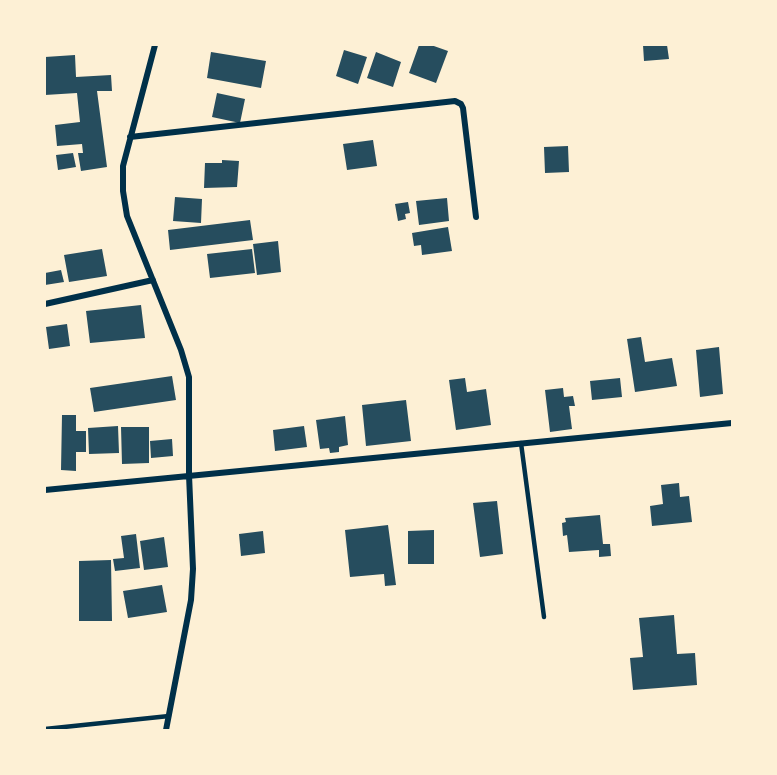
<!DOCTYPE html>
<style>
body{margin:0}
#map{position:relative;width:777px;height:775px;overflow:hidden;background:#fdf0d5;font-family:"Exo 2",sans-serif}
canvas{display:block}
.frame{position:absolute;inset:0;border:46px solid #fdf0d5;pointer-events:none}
</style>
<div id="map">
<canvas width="777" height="775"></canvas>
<div class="frame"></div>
</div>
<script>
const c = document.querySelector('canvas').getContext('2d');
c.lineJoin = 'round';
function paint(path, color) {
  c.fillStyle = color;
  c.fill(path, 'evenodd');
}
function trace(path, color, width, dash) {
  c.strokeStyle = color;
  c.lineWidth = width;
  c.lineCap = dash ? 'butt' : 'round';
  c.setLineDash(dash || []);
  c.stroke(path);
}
const building = new Path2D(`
 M419,45h12l17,6 -12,32 -27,-10z
 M643,45h24l2,14 -25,2z
 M344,50l23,7 -9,27 -22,-8z
 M211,52l55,9 -5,27 -54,-10z
 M376,52l25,10 -8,25 -26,-9z
 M75,55l1,22 35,-2 1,16h-15l10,76 -26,4 -3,-18h5l-1,-9 -25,2 -2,-21 25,-3 -3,-29 -32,2v-38z
 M217,93l28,6 -5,24 -28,-6z
 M373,140l4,26 -30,4 -4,-26z
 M568,146l1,26 -24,1 -1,-26z
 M73,153l3,14 -18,3 -2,-15z
 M222,160l17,1 -2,26 -33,1 1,-25h17z
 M175,197l27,2 -1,24 -28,-2z
 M447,198l2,23 -30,4 -3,-24z
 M408,202l2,11 -5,1 1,5 -8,2 -3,-17z
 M250,220l3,20 -83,10 -2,-20z
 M448,227l4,24 -30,4 -1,-10 -7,1 -2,-13z
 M278,241l3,31 -24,3 -4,-31z
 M102,249l5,27 -38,6 -5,-27z
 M252,249l3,24 -45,5 -3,-24z
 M61,270l3,12 -19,3v-12z
 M141,305l4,33 -55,5 -4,-32z
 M67,324l3,22 -21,3 -3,-22z
 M641,337l4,25 27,-4 5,28 -42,6 -8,-53z
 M719,347l4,47 -23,3 -4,-47z
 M172,376l4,24 -82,12 -4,-24z
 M465,378l2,14 19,-3 5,36 -35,5 -7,-50z
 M620,378l2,19 -30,3 -2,-19z
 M563,388l1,9 9,-1 2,10h-6l3,23 -22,3 -5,-42z
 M406,400l5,41 -45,5 -4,-41z
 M62,415h14v16h10v21h-10v19l-15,-1z
 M345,416l3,29 -9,2v5l-9,1 -1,-5 -9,1 -4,-29z
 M118,426l1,27 -30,1 -1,-26z
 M304,426l3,21 -32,4 -2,-21z
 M121,427h28v36l-27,1z
 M172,439l1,17 -22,2 -1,-17z
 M679,483l1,14 9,-1 3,26 -40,4 -2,-20 13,-2 -2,-19z
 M497,501l6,53 -23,3 -7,-54z
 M600,515l3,29h7l1,12 -12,1v-7l-30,2 -2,-17 -4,1 -1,-13 4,-1 -1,-4z
 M388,525l8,60 -11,1 -1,-12 -34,3 -5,-47z
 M434,530v34h-26v-33z
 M263,531l2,22 -24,3 -2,-22z
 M136,534l4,34 -25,3 -2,-12 11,-1 -3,-22z
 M164,537l4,30 -24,3 -4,-29z
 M111,560l1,61h-33v-60z
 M162,585l5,27 -39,6 -5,-27z
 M674,615l3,39 18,-1 2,32 -64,5 -3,-32 13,-1 -4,-39z`);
const service = new Path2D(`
 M521,443l23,174
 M45,729l124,-13`);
const minor = new Path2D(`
 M155,45l-32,121v25l4,25 54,134 8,27v98l4,94 -2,31 -25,130
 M130,137l325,-36 6,3 2,4 13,109
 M45,304l108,-24
 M45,490l687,-67`);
paint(building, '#264d5e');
trace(service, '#003049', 4.5);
trace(minor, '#003049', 6);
</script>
